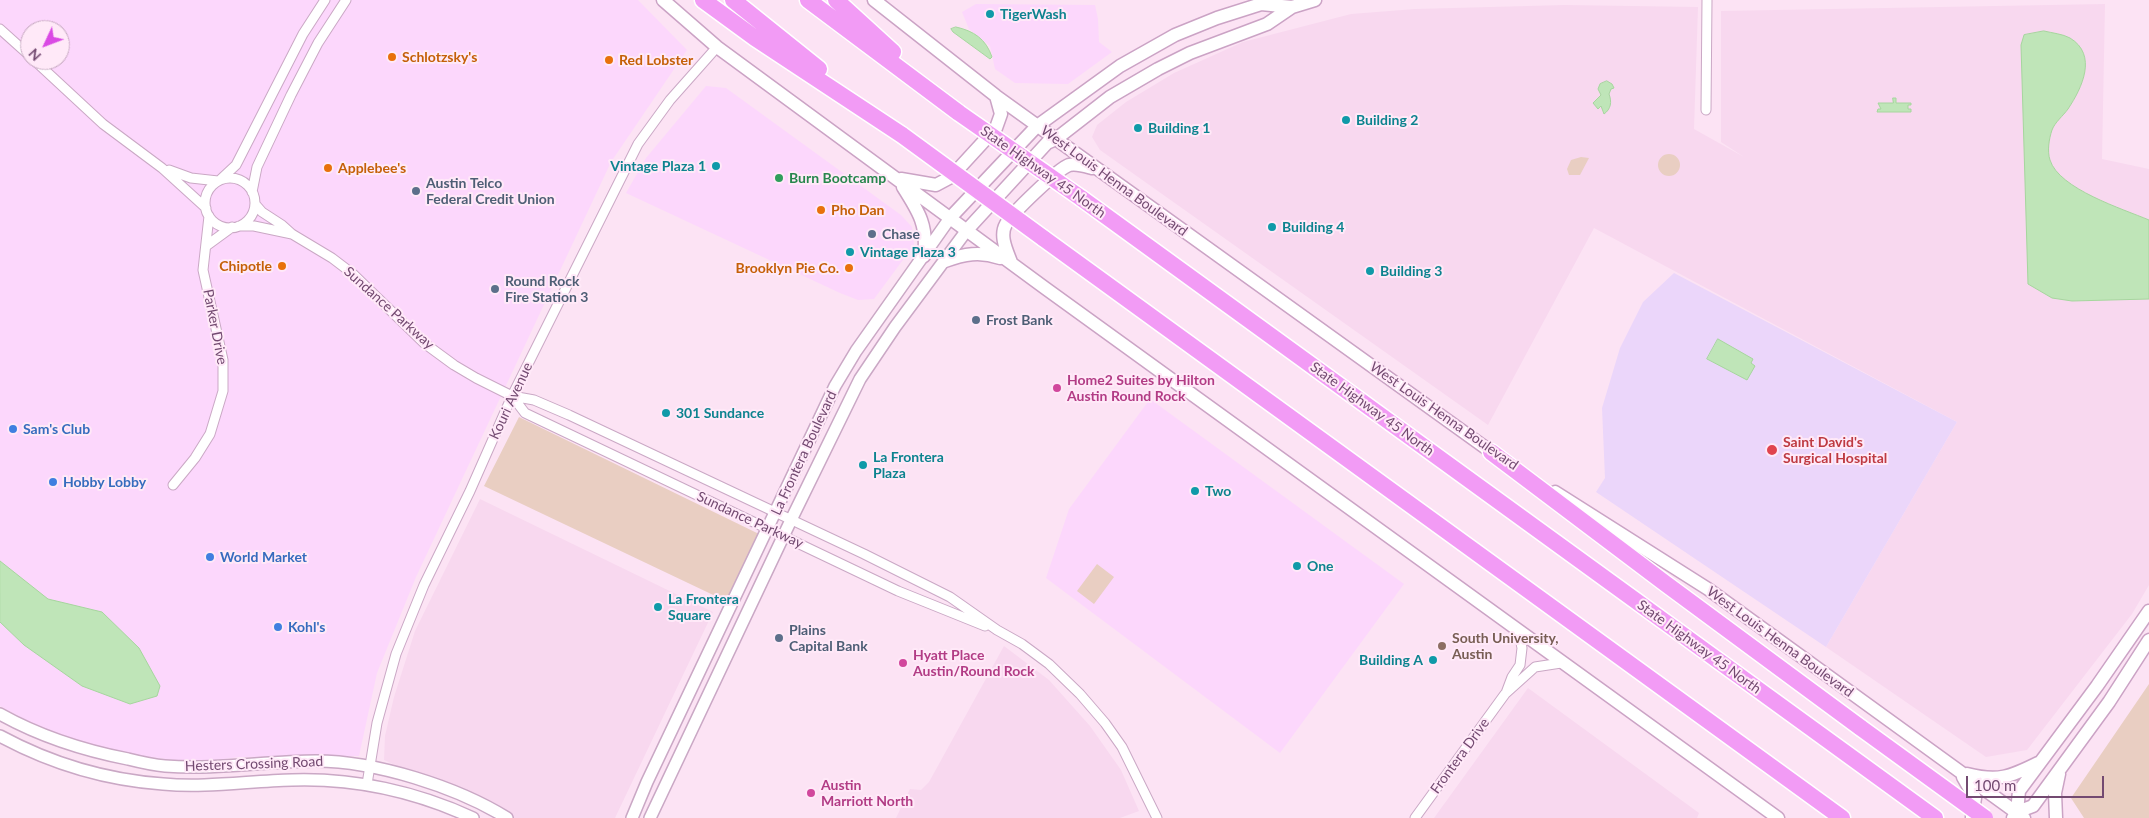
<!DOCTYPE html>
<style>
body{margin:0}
#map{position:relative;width:2149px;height:818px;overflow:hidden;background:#fce3f4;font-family:Lato,sans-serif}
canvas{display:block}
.north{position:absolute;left:20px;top:20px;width:50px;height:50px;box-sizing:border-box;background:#ffe9f8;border:1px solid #c7a9c2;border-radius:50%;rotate:227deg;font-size:14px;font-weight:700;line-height:20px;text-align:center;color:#734a71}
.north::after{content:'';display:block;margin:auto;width:18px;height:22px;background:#da4ae4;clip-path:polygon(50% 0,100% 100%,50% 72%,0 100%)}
.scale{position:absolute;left:1966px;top:776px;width:138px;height:22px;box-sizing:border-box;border:2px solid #734a71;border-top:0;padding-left:6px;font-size:15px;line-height:18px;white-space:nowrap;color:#734a71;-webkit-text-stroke:4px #ffe9f8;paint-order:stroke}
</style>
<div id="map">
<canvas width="2149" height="818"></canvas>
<div class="north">N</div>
<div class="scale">100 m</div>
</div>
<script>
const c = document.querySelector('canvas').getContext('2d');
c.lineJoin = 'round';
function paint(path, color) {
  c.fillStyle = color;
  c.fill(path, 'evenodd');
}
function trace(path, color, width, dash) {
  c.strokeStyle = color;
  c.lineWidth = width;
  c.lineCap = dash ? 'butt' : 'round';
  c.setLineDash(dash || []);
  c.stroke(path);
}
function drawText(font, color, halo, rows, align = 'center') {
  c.font = font + ' Lato,sans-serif';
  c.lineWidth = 4;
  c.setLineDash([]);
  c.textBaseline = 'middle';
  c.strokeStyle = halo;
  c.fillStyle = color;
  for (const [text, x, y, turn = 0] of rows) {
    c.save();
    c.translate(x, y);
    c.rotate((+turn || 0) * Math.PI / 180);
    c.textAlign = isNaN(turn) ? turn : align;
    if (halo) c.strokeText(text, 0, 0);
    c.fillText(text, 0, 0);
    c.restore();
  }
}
const residential = new Path2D(`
 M2105,4l-3,155 47,10v416l-17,29 -105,136 -41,7 -160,-110 131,-225 -363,-194 -106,197 -388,-275 -8,-13 5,-12 29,-23 48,-29 69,-31 108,-28 64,-5 150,-4 133,2 -4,122 50,28 -23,-15v-131z
 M480,499l233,113 -98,206h-105l-126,-58 1,-24 9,-39 21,-66z
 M1004,646l45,34 41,46 31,44 18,41 -19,7h-224l14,-29 11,1 8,-8z
 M1528,688l171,125 -2,5h-263z`);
const commercial = new Path2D(`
 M0,0h638l49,50 -76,112 -195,415 -39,96 -18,83 -120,1 -31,4 -35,-1 -36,-5 -49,-11 -55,-20 -33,-18zM30,30h30v30h-30z
 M976,4l119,1 3,14 1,23 13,10 -44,32 -53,-1 -20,-14 -5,-23 -21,-17 -7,-17z
 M706,86l20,2 175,127 11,12 2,18 -40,54 -16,1 -18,-7 -214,-100 20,-35z
 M1150,399l254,185 -124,169 -234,-175 23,-69z`);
const medical = new Path2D(`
 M1674,273l283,149 -131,225 -230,-155 9,-14 -3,-70 18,-60 23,-46z`);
const green = new Path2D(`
 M1658 165a11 11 0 1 1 22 0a11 11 0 1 1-22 0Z
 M1581,157l8,1 -9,17h-11l-2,-6 4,-9z
 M519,417l240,117 -31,68 -244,-116z
 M1097,564l17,13 -20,27 -17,-13z
 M2149,684v134h-65l-13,-20z`);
const water = new Path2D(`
 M956,27c18,4 30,12 36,30l-2,2 -37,-27 -2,-3z
 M2044,31c8,2 19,3 26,7 28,17 12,50 -2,71 -5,7 -13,13 -16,21 -3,9 -5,21 -2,30 9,29 73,49 99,60v79l-77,2 -20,-3 -24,-14 -7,-239 3,-10z
 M1607,81l5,3 2,4 -3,1 -2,5c3,8 2,15 -5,20l-3,-8 -3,3 -5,-6 8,-8 -3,-6 2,-5z
 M1893,98h3v5h15v2h-3v4h3v3h-34l1,-3h3l-3,-6h15z
 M1718,339l35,20 -2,4 4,3 -8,14 -40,-21z
 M0,561l48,38 54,13 37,36 21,38 -3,10 -27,8 -48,-18 -58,-41 -24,-23z`);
const minor = new Path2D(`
 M0,29l30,27
 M34,60l69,64 59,44 44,40
 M1706,110l1,-110
 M169,170l22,8 27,3
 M205 203a25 25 0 1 1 50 0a25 25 0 1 1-50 0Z
 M221,179l15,-14 67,-131 22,-34
 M252,192l5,-25 34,-72 27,-52 28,-43
 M255,204l7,8 20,13 10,9 40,24 21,16 71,69 30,22 22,13 36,18 22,4 35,15 295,139 86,43 47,33 25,14 27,20 31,30 25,29 17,24 35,71
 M239,226h15l38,8
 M206,246l26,-19
 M512,396l13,17 373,178 87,35
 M173,485l22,-27 15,-24 13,-43v-31l-20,-90 6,-54
 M1506,693l6,-16 8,-12 2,-17 -3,-15
 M367,784l10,-61 19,-69 28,-69 46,-94 42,-95 126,-252 32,-44 47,-53
 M1415,818l90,-124 30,-27 26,-4`);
const tertiary = new Path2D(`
 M0,714c41,23 82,36 128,45 12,3 25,6 37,7 51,4 101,-5 151,-5 60,0 141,26 191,57
 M0,736c50,27 107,44 163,48 43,4 86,-3 129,-4 62,-2 125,12 181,38
 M632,818l15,-36 188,-396 21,-35 94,-133
 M650,818l141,-298 69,-141 35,-52 72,-97`);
const secondary = new Path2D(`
 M663,0l54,47 328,241 733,530
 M874,0l122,96 501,360
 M901,179l35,6 15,-8 45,-49 5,-14 -5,-18
 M903,187c16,25 25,39 21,69
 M950,218l87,-92 83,-60 55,-31 42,-17 44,-14 31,3
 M967,230l80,-87 9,-4 54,-42 48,-28 32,-16 77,-29 25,-17 23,-7
 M945,261c19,-7 35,-10 55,-3
 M1011,262c-4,-11 -12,-26 -5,-38 6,-11 52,-55 63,-59 7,-2 16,1 23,3
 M1555,492l153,97 316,229
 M1967,774c31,8 43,3 71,-11
 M1963,777l12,21 -3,19
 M2017,812l16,-6 76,-104 40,-62
 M2013,818l4,-6 2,-21 78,-105 52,-75
 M2056,818l-1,-25 4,-19`);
const motorway = new Path2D(`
 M703,0l52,38 147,97
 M733,0l86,69
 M808,0l151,113
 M836,0l57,52
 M1081,198l854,620
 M1043,238l799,580
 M1491,452l175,132 195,144`);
const motorwayBridge = new Path2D(`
 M959,113l122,85
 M902,135l141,103
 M1861,728l124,90`);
const markers = [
 [990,14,5,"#0f9aa8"],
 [392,57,5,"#e8710a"],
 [609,60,5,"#e8710a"],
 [1346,120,5,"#0f9aa8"],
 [1138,128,5,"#0f9aa8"],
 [716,166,5,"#0f9aa8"],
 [328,168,5,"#e8710a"],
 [779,178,5,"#2e9e5b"],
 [416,191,5,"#5c6f8a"],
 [821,210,5,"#e8710a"],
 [1272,227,5,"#0f9aa8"],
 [872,234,5,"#5c6f8a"],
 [850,252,5,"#0f9aa8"],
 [282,266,5,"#e8710a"],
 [849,268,5,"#e8710a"],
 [1370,271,5,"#0f9aa8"],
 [495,289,5,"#5c6f8a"],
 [976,320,5,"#5c6f8a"],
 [1057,388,5,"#d1479c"],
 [666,413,5,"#0f9aa8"],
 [13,429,5,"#3f7fe0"],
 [1772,450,6,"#e0444e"],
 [863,465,5,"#0f9aa8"],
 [53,482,5,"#3f7fe0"],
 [1195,491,5,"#0f9aa8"],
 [210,557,5,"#3f7fe0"],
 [1297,566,5,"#0f9aa8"],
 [658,607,5,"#0f9aa8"],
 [278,627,5,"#3f7fe0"],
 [779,638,5,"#5c6f8a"],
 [1442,646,5,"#8d6e63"],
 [1433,660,5,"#0f9aa8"],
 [903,663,5,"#d1479c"],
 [811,793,5,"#d1479c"]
];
const cultureNames = [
 ["TigerWash",1000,14],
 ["Building 2",1356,120],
 ["Building 1",1148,128],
 ["Vintage Plaza 1",706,166,"right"],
 ["Building 4",1282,227],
 ["Vintage Plaza 3",860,252],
 ["Building 3",1380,271],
 ["301 Sundance",676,413],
 ["La Frontera",873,457],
 ["Plaza",873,473],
 ["Two",1205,491],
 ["One",1307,566],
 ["La Frontera",668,599],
 ["Square",668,615],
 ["Building A",1423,660,"right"]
];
const foodNames = [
 ["Schlotzsky's",402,57],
 ["Red Lobster",619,60],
 ["Applebee's",338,168],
 ["Pho Dan",831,210],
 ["Chipotle",272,266,"right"],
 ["Brooklyn Pie Co.",839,268,"right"]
];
const streetNames = [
 ["State Highway 45 North",1043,172,35],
 ["West Louis Henna Boulevard",1114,181,36],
 ["Sundance Parkway",389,308,42],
 ["Parker Drive",215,327,79],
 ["Kouri Avenue",511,401,-65],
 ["State Highway 45 North",1372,409,36],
 ["West Louis Henna Boulevard",1444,416,35],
 ["La Frontera Boulevard",804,453,-65],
 ["Sundance Parkway",750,520,25],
 ["West Louis Henna Boulevard",1780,642,36],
 ["State Highway 45 North",1699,647,36],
 ["Frontera Drive",1460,756,-54],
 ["Hesters Crossing Road",254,764,-2]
];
const leisureNames = [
 ["Burn Bootcamp",789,178]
];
const serviceNames = [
 ["Austin Telco",426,183],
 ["Federal Credit Union",426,199],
 ["Chase",882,234],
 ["Round Rock",505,281],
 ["Fire Station 3",505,297],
 ["Frost Bank",986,320],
 ["Plains",789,630],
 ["Capital Bank",789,646]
];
const hotelNames = [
 ["Home2 Suites by Hilton",1067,380],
 ["Austin Round Rock",1067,396],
 ["Hyatt Place",913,655],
 ["Austin/Round Rock",913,671],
 ["Austin",821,785],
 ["Marriott North",821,801]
];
const shopNames = [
 ["Sam's Club",23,429],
 ["Hobby Lobby",63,482],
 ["World Market",220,557],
 ["Kohl's",288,627]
];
const healthNames = [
 ["Saint David's",1783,442],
 ["Surgical Hospital",1783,458]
];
const educationNames = [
 ["South University,",1452,638],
 ["Austin",1452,654]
];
paint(residential, '#f8d8ef');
paint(commercial, '#fcd7fc');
paint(medical, '#ebd6fa');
paint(green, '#e9cec2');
paint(water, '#bfe5b8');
trace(water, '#a6d69e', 1);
trace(minor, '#caa8c5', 11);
trace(tertiary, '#caa8c5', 14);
trace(secondary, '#cba3c5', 15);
trace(motorway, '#fff', 19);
trace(minor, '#fff', 9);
trace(tertiary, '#fff', 11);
trace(secondary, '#fff', 12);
trace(motorway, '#f29bf5', 16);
trace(motorwayBridge, '#fff', 19, []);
trace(motorwayBridge, '#f29bf5', 16);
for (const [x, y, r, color] of markers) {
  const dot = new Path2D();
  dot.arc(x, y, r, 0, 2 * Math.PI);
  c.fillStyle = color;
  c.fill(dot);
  trace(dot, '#ffe9f8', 2);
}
drawText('bold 14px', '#0d838f', '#ffe9f8', cultureNames, 'left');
drawText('bold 14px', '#c56008', '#ffe9f8', foodNames, 'left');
drawText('14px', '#734a71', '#ffe9f8', streetNames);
drawText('bold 14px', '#27864d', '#ffe9f8', leisureNames, 'left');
drawText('bold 14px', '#4e5e75', '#ffe9f8', serviceNames, 'left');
drawText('bold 14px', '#b23c85', '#ffe9f8', hotelNames, 'left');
drawText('bold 14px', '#366cbe', '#ffe9f8', shopNames, 'left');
drawText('bold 14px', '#be3a42', '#ffe9f8', healthNames, 'left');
drawText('bold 14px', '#785e54', '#ffe9f8', educationNames, 'left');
</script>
